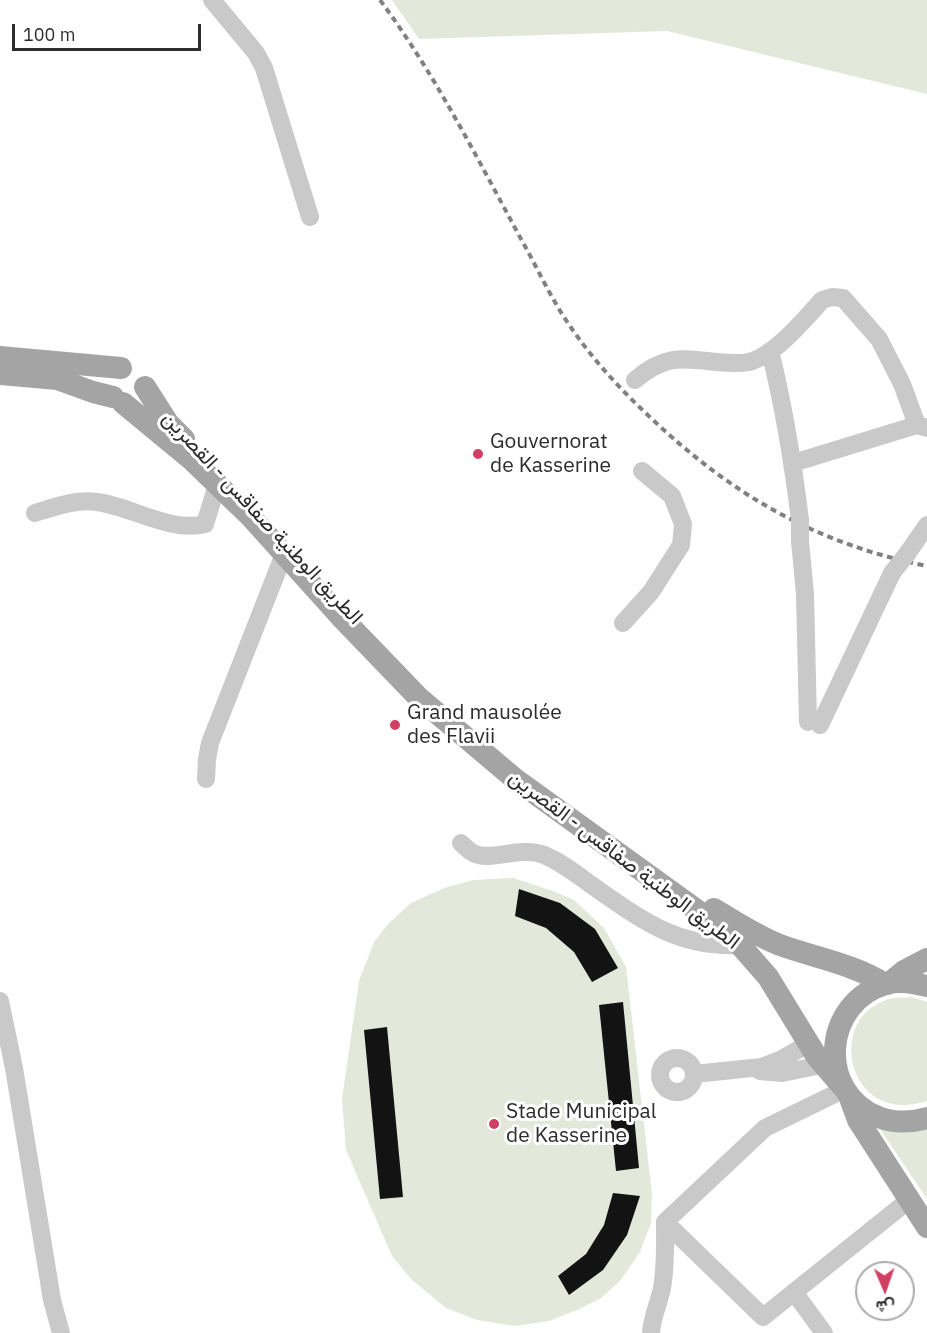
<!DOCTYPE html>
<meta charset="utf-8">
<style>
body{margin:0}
#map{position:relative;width:927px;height:1333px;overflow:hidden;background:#fff;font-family:"IBM Plex Sans",Vazirmatn,sans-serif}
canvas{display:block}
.north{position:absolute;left:855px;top:1261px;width:60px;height:60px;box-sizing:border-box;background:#fff;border:2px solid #ababab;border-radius:50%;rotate:178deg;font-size:16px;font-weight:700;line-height:24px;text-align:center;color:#2c2c2c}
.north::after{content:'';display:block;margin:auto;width:21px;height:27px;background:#d14062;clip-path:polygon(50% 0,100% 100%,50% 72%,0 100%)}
.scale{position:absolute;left:12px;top:24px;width:189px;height:27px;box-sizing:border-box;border:3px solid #2c2c2c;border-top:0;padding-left:8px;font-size:18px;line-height:21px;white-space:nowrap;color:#2c2c2c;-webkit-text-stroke:4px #fff;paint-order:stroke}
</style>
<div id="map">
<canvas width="927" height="1333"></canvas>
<div class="north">ش</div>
<div class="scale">100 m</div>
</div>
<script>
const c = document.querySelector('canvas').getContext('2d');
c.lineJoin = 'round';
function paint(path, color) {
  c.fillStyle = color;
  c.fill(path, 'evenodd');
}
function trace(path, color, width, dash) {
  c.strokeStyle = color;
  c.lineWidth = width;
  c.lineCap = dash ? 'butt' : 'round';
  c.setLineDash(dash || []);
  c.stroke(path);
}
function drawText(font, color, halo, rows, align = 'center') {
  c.font = font + ' "IBM Plex Sans",Vazirmatn,sans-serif';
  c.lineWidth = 6;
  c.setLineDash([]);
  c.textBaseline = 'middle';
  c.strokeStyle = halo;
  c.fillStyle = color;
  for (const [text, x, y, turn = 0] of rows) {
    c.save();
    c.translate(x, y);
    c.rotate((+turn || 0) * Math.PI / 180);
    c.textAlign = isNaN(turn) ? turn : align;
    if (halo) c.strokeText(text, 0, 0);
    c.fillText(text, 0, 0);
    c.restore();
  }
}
const green = new Path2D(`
 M392,0h535v94l-260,-63 -248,8z
 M513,878l40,13 21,9 30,28 22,39 26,227 -1,29 -11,29 -20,29 -19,17 -24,12 -28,11 -34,5 -38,-6 -31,-12 -35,-29 -19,-23 -46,-106 -4,-51 17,-118 15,-39 14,-18 23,-21 33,-15 29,-8z
 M911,997l16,5v99c-80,27 -105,-87 -34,-103 6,-1 12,0 18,-1z
 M878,1126l49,2v71z`);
const building = new Path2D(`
 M519,889l41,14 35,26 23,39 -26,14 -18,-30 -28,-24 -31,-12z
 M623,1002l16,166 -23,3 -17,-166z
 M387,1027l16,170 -23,2 -16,-169z
 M613,1193l27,3 -13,39 -24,35 -34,25 -11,-19 28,-22 18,-29z`);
const minor = new Path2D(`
 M212,0l44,53 8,15 46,149
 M770,351c14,56 23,112 30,169
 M635,380c29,-25 45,-22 81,-18 10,1 23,2 33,0 26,-7 55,-42 73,-62l10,-3 11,1 36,41 23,45 15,41 10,3
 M793,463l124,-38
 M35,513c20,-6 40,-14 62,-11 33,4 74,31 108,22l12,-39
 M800,541l5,53 3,128
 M907,554l20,-29
 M623,623l28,-31 30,-47 2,-21 -11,-28 -30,-25
 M820,725l72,-152
 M206,779l1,-20 3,-16 74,-189
 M461,843c4,4 9,9 14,11 17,7 46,-8 69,1 17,7 31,18 46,29 50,35 87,64 150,61
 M0,1001l14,67 38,232 9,33
 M660 1075a17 17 0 1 1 34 0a17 17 0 1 1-34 0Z
 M760,1071l22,2 40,-8
 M694,1074l68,-7 18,-7 28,-16
 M665,1222l98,95 146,-117
 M794,1292l30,41
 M651,1333c1,-16 8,-30 11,-45 4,-22 3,-44 3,-66l100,-94 78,-38`);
const major = new Path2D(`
 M0,357l121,11
 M0,374l57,5 36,13 20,5
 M145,387l23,36 16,16
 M123,403l69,57 57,55 91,101 79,82 96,81 194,140 31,26 28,32 49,80 25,29
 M714,909c22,13 43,27 66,36 36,13 73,19 105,39
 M888,984l16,-13 23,-12
 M927,986c-13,-3 -27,-6 -41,-2 -63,18 -70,108 -8,133 16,6 32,6 49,1
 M851,1101l7,19 69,107`);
const rail = new Path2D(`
 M380,0c55,74 97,158 141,239 16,28 30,60 49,87 23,34 51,64 81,92 81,77 166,126 276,148`);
const minorBridge = new Path2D(`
 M800,520v21
 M892,573l15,-19`);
const markers = [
 [478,454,6,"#d14062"],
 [395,725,6,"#d14062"],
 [494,1124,6,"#d14062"]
];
const poiNames = [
 ["Gouvernorat",490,442],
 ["de Kasserine",490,466],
 ["Grand mausolée",407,713],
 ["des Flavii",407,737],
 ["Stade Municipal",506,1112],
 ["de Kasserine",506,1136]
];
const streetNames = [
 ["الطريق الوطنية صفاقس - القصرين",262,518,47],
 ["الطريق الوطنية صفاقس - القصرين",624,860,37]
];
paint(green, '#e4e8db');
paint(building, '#131313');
trace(minor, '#c9c9c9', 18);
trace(major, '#a4a4a4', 22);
trace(rail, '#818181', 4, [6, 4.5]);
trace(minorBridge, '#c9c9c9', 18);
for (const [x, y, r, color] of markers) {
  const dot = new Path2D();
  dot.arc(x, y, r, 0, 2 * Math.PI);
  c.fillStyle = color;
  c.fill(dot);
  trace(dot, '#fff', 2);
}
drawText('21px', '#2c2c2c', '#fff', poiNames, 'left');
drawText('21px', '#2c2c2c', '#fff', streetNames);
</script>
